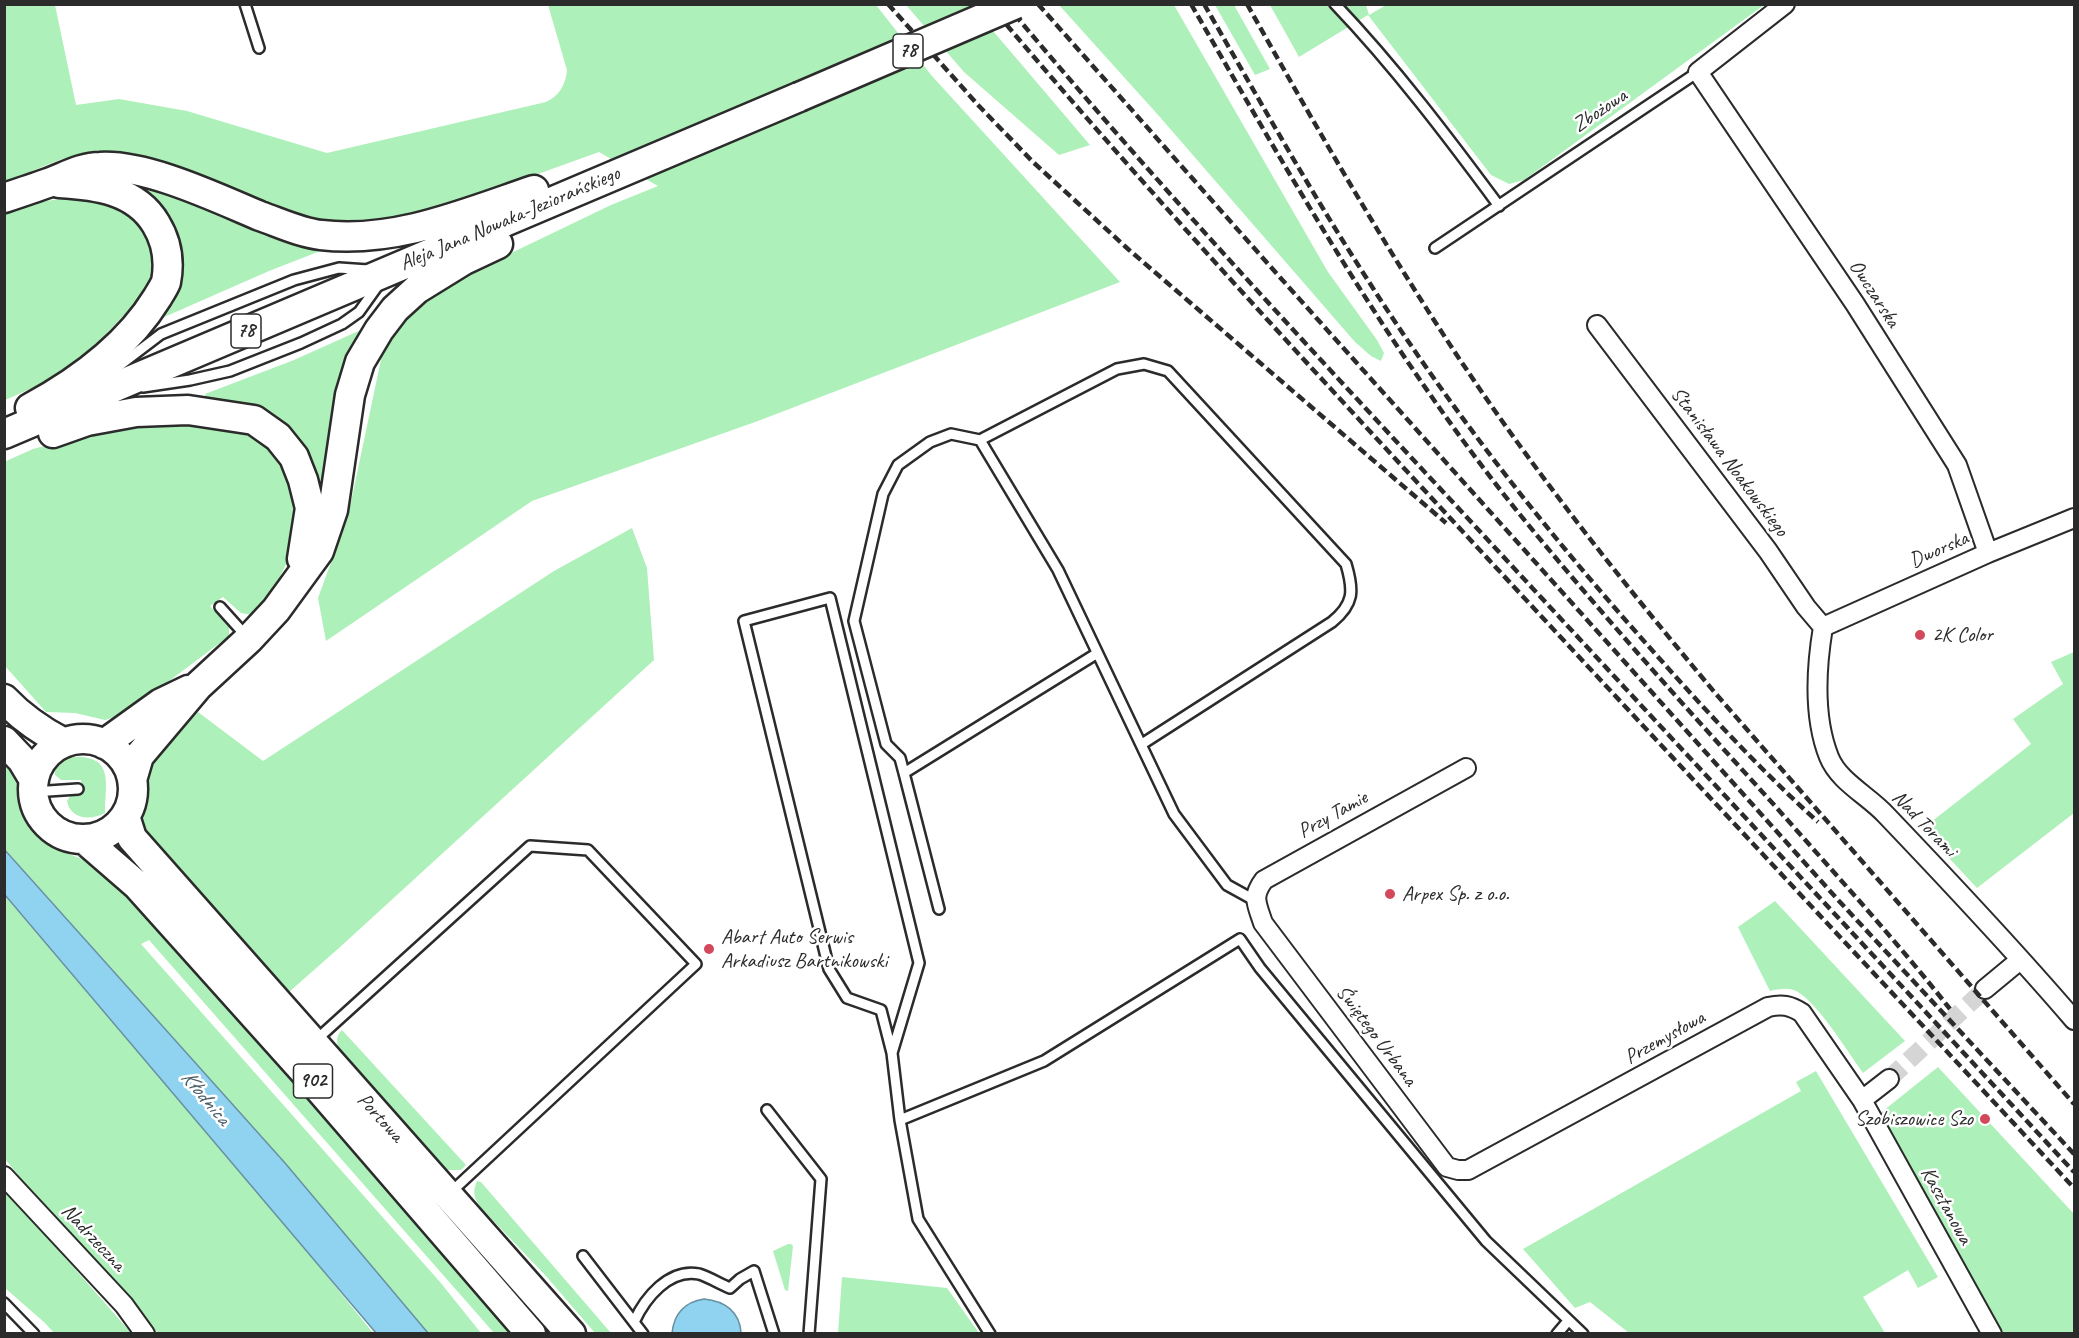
<!DOCTYPE html>
<meta charset="utf-8">
<style>
body{margin:0}
#map{position:relative;width:2079px;height:1338px;overflow:hidden;background:#fff;font-family:Caveat,sans-serif}
canvas{display:block}
.frame{position:absolute;inset:0;border:6px solid #2b2b2b;pointer-events:none}
</style>
<div id="map">
<canvas width="2079" height="1338"></canvas>
<div class="frame"></div>
</div>
<script>
const c = document.querySelector('canvas').getContext('2d');
c.lineJoin = 'round';
function paint(path, color) {
  c.fillStyle = color;
  c.fill(path, 'evenodd');
}
function trace(path, color, width, dash) {
  c.strokeStyle = color;
  c.lineWidth = width;
  c.lineCap = dash ? 'butt' : 'round';
  c.setLineDash(dash || []);
  c.stroke(path);
}
function drawText(font, color, halo, rows, align = 'center') {
  c.font = font + ' Caveat,sans-serif';
  c.lineWidth = 5;
  c.setLineDash([]);
  c.textBaseline = 'middle';
  c.strokeStyle = halo;
  c.fillStyle = color;
  for (const [text, x, y, turn = 0] of rows) {
    c.save();
    c.translate(x, y);
    c.rotate((+turn || 0) * Math.PI / 180);
    c.textAlign = isNaN(turn) ? turn : align;
    if (halo) c.strokeText(text, 0, 0);
    c.fillText(text, 0, 0);
    c.restore();
  }
}
const green = new Path2D(`
 M1388,4l376,1 -240,175 -15,4 -18,-9 -123,-160 -69,42 -29,-52h96l3,10z
 M5,5h50l21,100 43,-6 68,12 140,42 219,-51c13,-6 20,-18 21,-32l-19,-65h328l56,71 188,206 -362,139 -226,80 -206,140 -8,-43 30,-82 35,-166 31,-39 22,-18 69,-37 106,-51 47,-19 -59,-34 -147,53 -102,20 -54,-11 -137,-54 -50,-6 -47,5 -57,23z
 M906,5h65l119,140 -31,10 -95,-83z
 M1059,5h115l154,267 49,68 7,13 -3,8 -10,-5 -16,-14 -196,-226z
 M1215,5h19l36,64 -15,6z
 M137,182l191,66 -59,23 -107,47 17,-32 -48,-102z
 M61,199c38,1 71,-1 87,41 16,41 -12,62 -38,90 -10,10 -20,24 -32,32 -23,17 -48,27 -73,38v-189l17,-7z
 M363,329l-37,168 -6,-1 -9,-34 -105,-64 -1,-4 89,-34z
 M134,423h44l69,10 21,12 16,21 15,44 -4,36 -29,59 -14,10 -11,-2 -18,-16 -13,9 19,21v9l-104,78 -20,6 -30,-7 -29,-1 -41,-46 -1,-204 29,-13z
 M632,528l15,40 7,92 -315,288 -50,44 -129,-143 -15,-21 -3,-13 6,-45 7,-16 43,-42 65,49 291,-190z
 M2074,652v161l-97,75 -55,-59 109,-85 -18,-25 50,-35 -12,-22z
 M69,757c45,-3 37,23 36,56 -15,8 -35,6 -38,-12l4,-6 11,-1 -1,-14h-20l-6,-5v-6z
 M4,760l11,12 9,22 3,15 11,26 22,16 34,12 33,28 389,442h-22l-345,-393 -8,4 299,338 41,51h-53l-143,-170 -280,-314z
 M4,895l302,355 67,83h-215l-104,-114 -49,-60z
 M1775,901l130,140 -42,32c-16,-22 -43,-67 -65,-81 -8,-5 -19,-3 -28,-1l-32,-64z
 M342,1030l124,135 -5,5h-17l-105,-120c-2,-8 -4,-13 3,-20z
 M1938,1067l136,147v119h-82l-119,-214z
 M1816,1071l122,206 -20,11 -10,-18 -45,27 22,36h-256l-39,-31 -15,6 -52,-59 278,-158 -5,-9z
 M477,1181l4,1 130,151h-16l-49,-57 -64,-67c-8,-10 -10,-16 -5,-28z
 M4,1188l121,138 6,7h-77l-9,-10 -40,-35z
 M788,1244h3l2,2 -5,45 -3,-1 -12,-39z
 M842,1277l105,11 32,45h-141z`);
const water = new Path2D(`
 M4,849l281,314 143,170h-52l-371,-438z
 M704,1299c21,2 36,13 37,34h-69c2,-19 13,-31 32,-34z`);
const streetTunnel = new Path2D(`
 M1889,1079l96,-90`);
const lane = new Path2D(`
 M245,4l14,44
 M1335,4c60,63 113,133 164,202
 M1435,248l263,-176
 M102,382l13,-13 46,-35 133,-54 45,-12 29,2
 M143,387l47,-7 40,-9 71,-28 41,-19 17,-12 20,-28
 M980,440l-29,-6 -21,8 -32,23 -15,29 -29,127 32,123 14,14 4,15 192,-119
 M220,607l27,30
 M1142,744l190,-122c22,-18 22,-31 14,-58l-178,-193 -24,-7 -27,5 -137,71 78,130 116,244 53,71 29,16
 M904,773l35,136
 M33,792l45,-3
 M316,1040l214,-194 58,4 108,114 -246,229
 M892,1053l-11,-43 -34,-12 -18,-29 -85,-348 86,-23 89,365 -27,90 8,67
 M767,1110l54,69 -12,155
 M583,1256l60,78
 M4,1303l30,31
 M634,1322c11,-24 35,-54 65,-48 10,3 21,10 31,14l10,-9 14,-8 20,63
 M990,1334l-72,-115 -18,-99 144,-59 196,-122 20,29 226,273 97,93
 M1557,1334l11,-13`);
const street = new Path2D(`
 M1785,4l-87,68 157,232 102,161 31,88
 M1597,325l171,226 38,56 17,20
 M1823,627c-7,42 -10,90 6,130 10,25 40,39 57,58 64,67 128,135 188,205
 M1823,627l165,-74 86,-35
 M1466,768l-202,112c-13,17 -7,24 -1,43l184,244 11,3h10l300,-163c14,-3 22,-2 34,6l60,87 130,234
 M1985,989l35,-29
 M1862,1100l27,-21
 M4,1176l120,129 21,29`);
const primary = new Path2D(`
 M4,198c15,-5 30,-10 44,-15 17,-6 33,-16 52,-16 46,-3 117,31 160,49 20,7 41,17 61,19 73,9 145,-22 213,-45
 M30,408c48,-26 98,-63 127,-110 3,-5 7,-11 9,-16 4,-21 1,-40 -10,-58 -20,-34 -60,-39 -97,-41
 M53,433l34,-12 49,-9 52,-2 66,10 24,17 16,20 9,23 7,28 -8,51
 M4,434l795,-337
 M4,699c18,19 37,32 60,44
 M33 789a50 50 0 1 1 100 0a50 50 0 1 1-100 0Z
 M4,741l18,19 12,20
 M104,744l57,-41 27,-13
 M132,780l7,-24 59,-70 51,-47 27,-29 43,-59 14,-41 17,-115 10,-33 19,-32 16,-21 22,-20 47,-29 34,-16
 M125,816l7,22 439,496
 M84,839l53,46 165,184 229,265`);
const rail = new Path2D(`
 M888,4l91,102 54,56 95,87 318,274
 M989,4c153,182 314,355 475,529 203,219 407,437 610,655
 M1006,4c150,180 309,350 468,521 200,216 400,431 600,647
 M1038,4l239,270 562,627 235,253
 M1191,4c100,174 200,350 326,507 83,102 171,199 259,296 59,67 119,132 174,202
 M1204,4c52,90 102,180 158,267 81,128 174,248 274,361 58,66 117,131 182,190
 M1247,4c78,139 157,277 248,407 69,98 144,191 221,283l358,410`);
const primaryBridge = new Path2D(`
 M799,97l217,-93`);
const markers = [
 [1920,635,6,"#d1495b"],
 [1390,894,6,"#d1495b"],
 [709,949,6,"#d1495b"],
 [1985,1119,6,"#d1495b"]
];
const shields = [
 [908,51,30],
 [246,331,30],
 [313,1081,39]
];
const shieldNames = [
 ["78",908,51],
 ["78",246,331],
 ["902",313,1081]
];
const streetNames = [
 ["Zbożowa",1600,111,-34],
 ["Aleja Jana Nowaka-Jeziorańskiego",510,219,-23],
 ["Owczarska",1874,294,57],
 ["Stanisława Noakowskiego",1729,462,53],
 ["Dworska",1939,550,-24],
 ["Przy Tamie",1333,815,-29],
 ["Nad Torami",1924,824,46],
 ["Świętego Urbana",1376,1036,53],
 ["Przemysłowa",1665,1038,-29],
 ["Portowa",380,1118,48],
 ["Kasztanowa",1946,1206,61],
 ["Nadrzeczna",93,1238,47]
];
const poiNames = [
 ["2K Color",1932,635],
 ["Arpex Sp. z o.o.",1402,894],
 ["Abart Auto Serwis",721,937],
 ["Arkadiusz Bartnikowski",721,961],
 ["Szobiszowice Szo",1973,1119,"right"]
];
const waterNames = [
 ["Kłodnica",205,1098,50]
];
paint(green, '#aef0b9');
paint(water, '#8fd3f0');
trace(water, '#6790a1', 1.5);
trace(streetTunnel, '#d5d5d5', 18, [18, 9]);
trace(lane, '#2b2b2b', 14);
trace(street, '#2b2b2b', 22);
trace(primary, '#2b2b2b', 33);
trace(lane, '#fff', 9);
trace(street, '#fff', 18);
trace(primary, '#fff', 28);
trace(rail, '#2b2b2b', 4.5, [9, 4.5]);
trace(primaryBridge, '#2b2b2b', 33, []);
trace(primaryBridge, '#fff', 28);
for (const [x, y, r, color] of markers) {
  const dot = new Path2D();
  dot.arc(x, y, r, 0, 2 * Math.PI);
  c.fillStyle = color;
  c.fill(dot);
  trace(dot, '#fff', 2);
}
for (const [x, y, w] of shields) {
  const box = new Path2D();
  box.roundRect(x - w / 2, y - 17, w, 34, 4.5);
  c.fillStyle = '#fff';
  c.fill(box);
  trace(box, '#2b2b2b', 1.5);
}
drawText('bold 20px', '#2b2b2b', null, shieldNames);
drawText('21px', '#2b2b2b', '#fff', streetNames);
drawText('21px', '#2b2b2b', '#fff', poiNames, 'left');
drawText('italic 22px', '#495d66', '#fff', waterNames);
</script>
